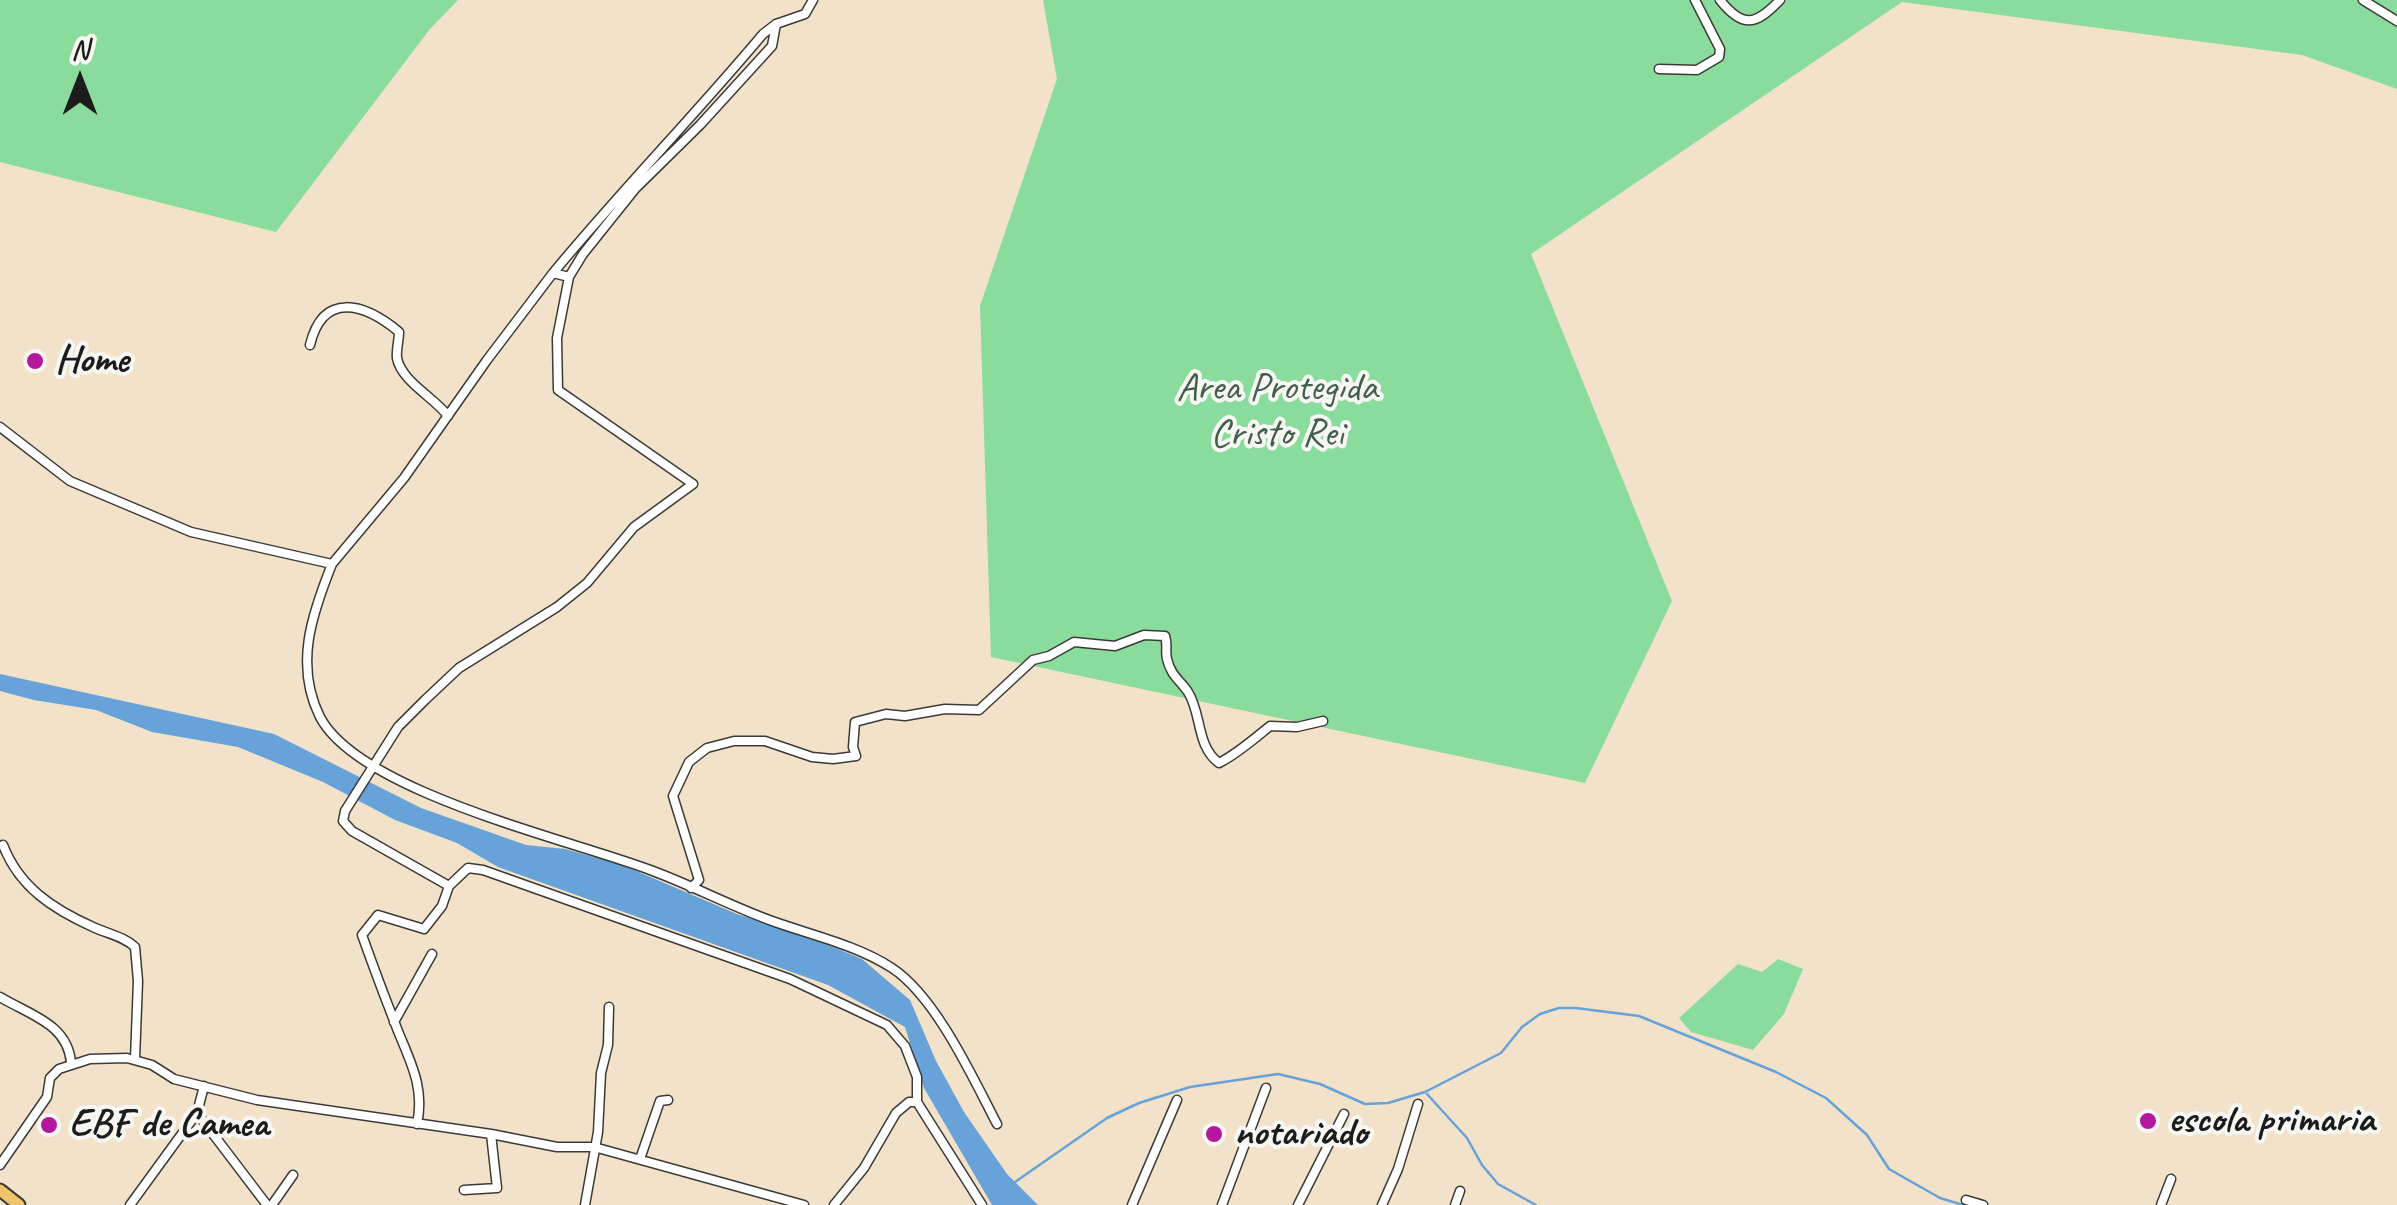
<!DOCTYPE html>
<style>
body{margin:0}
#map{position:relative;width:2397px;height:1205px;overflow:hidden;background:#f2e2c9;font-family:Caveat,sans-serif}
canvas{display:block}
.north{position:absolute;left:30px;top:30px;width:100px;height:100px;-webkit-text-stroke:8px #f6f6f2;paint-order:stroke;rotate:0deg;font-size:28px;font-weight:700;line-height:40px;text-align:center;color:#1c1c1c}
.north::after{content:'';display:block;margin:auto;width:35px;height:45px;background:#1c1c1c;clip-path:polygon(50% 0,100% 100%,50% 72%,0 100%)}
</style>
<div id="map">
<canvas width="2397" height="1205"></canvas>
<div class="north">N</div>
</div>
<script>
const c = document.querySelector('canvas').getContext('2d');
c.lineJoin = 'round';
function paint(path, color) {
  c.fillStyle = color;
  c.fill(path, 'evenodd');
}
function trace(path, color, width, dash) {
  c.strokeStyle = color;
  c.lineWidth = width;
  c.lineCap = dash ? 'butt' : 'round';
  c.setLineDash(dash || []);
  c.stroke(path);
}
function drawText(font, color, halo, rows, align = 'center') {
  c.font = font + ' Caveat,sans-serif';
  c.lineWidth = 8;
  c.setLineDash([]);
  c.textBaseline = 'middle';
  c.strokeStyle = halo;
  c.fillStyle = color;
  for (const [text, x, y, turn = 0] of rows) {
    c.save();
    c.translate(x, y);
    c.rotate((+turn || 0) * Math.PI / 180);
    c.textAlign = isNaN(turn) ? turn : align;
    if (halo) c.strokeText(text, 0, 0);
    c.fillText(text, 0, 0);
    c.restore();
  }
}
const green = new Path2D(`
 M0,0h458l-28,29 -154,203 -276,-70z
 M1043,0h1354v89l-95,-34 -400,-53 -371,252 141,347 -87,182 -594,-126 -11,-351 77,-227z
 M1778,959l25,10 -19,45 -31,36 -62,-18 -12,-14 59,-54 24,8z`);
const water = new Path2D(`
 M0,674l274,60 147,74 105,37 39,4 55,15 117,50 75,24 50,21 48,41 26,61 28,51 43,62 31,31h-46l-68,-117 -19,-61 -77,-42 -330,-118 -41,-24 -62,-23 -72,-38 -85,-35 -86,-15 -56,-22 -62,-10 -34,-9z`);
const stream = new Path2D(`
 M1427,1094l40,44 15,27 16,19 38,21
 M1015,1182l92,-64 32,-15 51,-16 88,-13 42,10 45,20 23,-1 37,-11 76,-39 21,-26 18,-13 19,-6h17l63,8 137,56 50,26 41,37 22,34 51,29 23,7`);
const minor = new Path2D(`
 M1720,0c23,29 36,25 60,0
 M2363,0l34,21
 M1659,69l38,1 22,-13 1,-8 -25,-49
 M553,273c68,-82 142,-158 210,-239l13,-10 29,-10 8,-14
 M310,345c13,-54 54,-42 89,-13 0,8 -3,19 -2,26 4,23 38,40 51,58
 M0,427l70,54 121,51 141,32c-20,50 -38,101 -12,153 40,76 252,123 333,154 40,15 78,35 119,50 39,14 85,24 120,47 44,29 81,110 105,156
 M332,564l72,-86 83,-118 66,-87 16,4
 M3,845c16,42 50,64 90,82 15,7 30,9 42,20l3,34 -3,78
 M449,886l-97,-55 -9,-10 2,-10 53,-84 27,-27 34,-32 98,-61 30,-24 47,-56 59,-43 -135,-94 -1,-52 12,-61 14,-23 52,-65 65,-64 72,-79 4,-22
 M691,888l8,-8 -26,-84 16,-34 18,-14 27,-7h31l47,16 21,2 23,-3 -3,-9 2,-25 31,-8 19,2 40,-7 34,1 54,-50 16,-4 25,-14 41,4 29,-11 21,1c3,8 0,15 2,23 4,17 13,21 21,33 14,22 8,54 31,71 18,-9 35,-24 51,-37l27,1 26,-6
 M0,997c30,18 68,27 71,66
 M394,1022l38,-68
 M197,1113l70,92
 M417,1124c9,-41 -11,-69 -24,-106 -11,-28 -21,-55 -31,-83l16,-20 46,14 18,-23 7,-20 19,-18 15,2 307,109 97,46 18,21 12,31v25l65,103
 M640,1159l20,-58 8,-1
 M0,1165l47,-68 3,-19 9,-9 31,-10 37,-1 25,7 22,14 83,21 234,34 66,13h37l210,58
 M464,1190l33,-2 -6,-54
 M1966,1200l17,5
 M130,1205l67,-92 7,-27
 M272,1205l21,-30
 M585,1205l13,-73 3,-59 7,-28 1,-38
 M834,1205l30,-37 32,-55 13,-11h8
 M1132,1205l45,-105
 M1222,1205l44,-117
 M1298,1205l46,-91
 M1382,1205l16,-36 20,-65
 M1455,1205l5,-14
 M2161,1205l10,-26`);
const primary = new Path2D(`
 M0,1190l19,15`);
const markers = [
 [35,361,10,"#b5179e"],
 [2148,1121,10,"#b5179e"],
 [49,1125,10,"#b5179e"],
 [1214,1134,10,"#b5179e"]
];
const poiNames = [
 ["Home",55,361],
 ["escola primaria",2168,1121],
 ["EBF de Camea",69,1125],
 ["notariado",1234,1134]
];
const parkNames = [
 ["Area Protegida",1277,389],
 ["Cristo Rei",1277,435]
];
paint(green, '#8adc9d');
paint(water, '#67a3d8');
trace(stream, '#67a3d8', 2.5);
trace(minor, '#3c3a36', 11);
trace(primary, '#3c3a36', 15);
trace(minor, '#fff', 8);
trace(primary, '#f1c36a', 11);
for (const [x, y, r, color] of markers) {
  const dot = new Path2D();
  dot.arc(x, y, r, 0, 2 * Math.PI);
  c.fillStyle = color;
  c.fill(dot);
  trace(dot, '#f6f6f2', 4);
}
drawText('bold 40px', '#1c1c1c', '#f6f6f2', poiNames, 'left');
drawText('40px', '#425f49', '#f6f6f2', parkNames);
</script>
